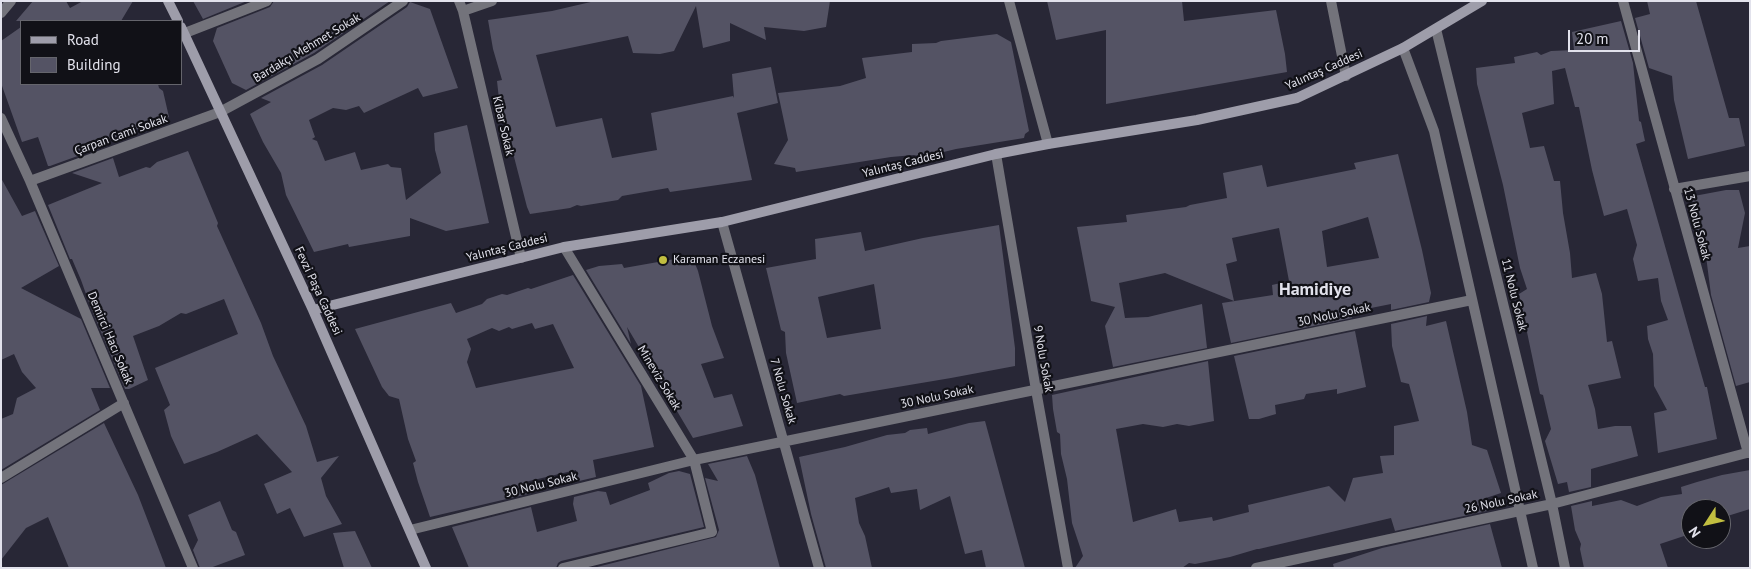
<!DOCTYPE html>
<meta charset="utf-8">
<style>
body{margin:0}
#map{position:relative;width:1751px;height:569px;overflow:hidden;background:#282736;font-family:"PT Sans",sans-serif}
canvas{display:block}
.frame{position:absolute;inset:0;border:2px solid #e2e2ec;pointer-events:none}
.legend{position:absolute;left:20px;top:20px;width:162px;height:65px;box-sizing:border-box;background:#111117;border:1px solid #65656c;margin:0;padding:6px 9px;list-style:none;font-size:15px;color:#e2e2ec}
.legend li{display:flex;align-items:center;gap:10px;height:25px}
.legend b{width:25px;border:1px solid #65656c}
.north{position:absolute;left:1681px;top:499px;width:50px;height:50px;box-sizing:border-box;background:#111117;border:1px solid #65656c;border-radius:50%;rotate:235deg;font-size:14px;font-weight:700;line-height:20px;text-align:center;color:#e2e2ec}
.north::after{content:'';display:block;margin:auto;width:18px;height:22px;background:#c1be40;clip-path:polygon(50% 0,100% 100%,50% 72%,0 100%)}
.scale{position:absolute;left:1568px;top:30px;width:72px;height:22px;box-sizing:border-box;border:2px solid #e2e2ec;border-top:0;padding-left:6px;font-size:15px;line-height:18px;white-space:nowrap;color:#e2e2ec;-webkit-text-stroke:4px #111117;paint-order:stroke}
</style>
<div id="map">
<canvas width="1751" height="569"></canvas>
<div class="frame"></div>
<ul class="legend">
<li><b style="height:6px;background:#9e9daa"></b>Road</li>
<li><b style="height:14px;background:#545364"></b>Building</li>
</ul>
<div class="north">N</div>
<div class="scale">20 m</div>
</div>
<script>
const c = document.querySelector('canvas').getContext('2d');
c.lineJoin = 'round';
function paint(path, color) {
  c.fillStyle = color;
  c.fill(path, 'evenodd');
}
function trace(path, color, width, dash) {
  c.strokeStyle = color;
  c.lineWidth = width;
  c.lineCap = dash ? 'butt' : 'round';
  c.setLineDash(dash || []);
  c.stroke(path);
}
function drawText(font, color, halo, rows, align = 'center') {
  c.font = font + ' "PT Sans",sans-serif';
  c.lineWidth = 4.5;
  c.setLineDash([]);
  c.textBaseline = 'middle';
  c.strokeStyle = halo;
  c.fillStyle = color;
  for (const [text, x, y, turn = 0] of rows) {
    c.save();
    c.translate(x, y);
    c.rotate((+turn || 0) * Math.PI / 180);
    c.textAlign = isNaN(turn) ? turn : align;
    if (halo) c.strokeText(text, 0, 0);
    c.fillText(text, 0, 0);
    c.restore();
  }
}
const building = new Path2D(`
 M33,1h33l4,7 13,-7h50l-12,20h-105z
 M193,1h54l-44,18z
 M274,1h116l-76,52 -68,37 -14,-7 -19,-42 4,-13 53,-21z
 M595,1h235l-4,26 -22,4 -40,-4 2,13 -36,-17v18l-27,7 -7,-42 -22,45 -14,3 -27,-1 -5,-17 -92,19 20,72 46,-9 10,40 45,-8 -6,-37 82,-17 1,2 -2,-24 39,-7 7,36 -41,10 15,67 -82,12 -2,-4 -46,8 -4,4 -6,1 -31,5 -4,-1 -7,3 -40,6 -3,-7 -28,-108 -2,-18 5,-1 -9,-31 -5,-29 64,-9z
 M1047,1h135l2,20 92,-11 9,44 2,18 -181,32v-74l-50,10z
 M1647,1h49l33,117h10l6,28 -57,13 -14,-59 -2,-24 -23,-8 -14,-50 15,-4z
 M410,2l20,7 28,79 -35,9 -5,-9 -54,25 -5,-7 -13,4 -13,-2 -24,12 6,17 -3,2 5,2 8,20 30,-9 6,18 27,-6 3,3 10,1 5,32 35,-27 -6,-23 -1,-17 33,-8 22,98 -43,8 -36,-13v18l-61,11 -1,-3 -34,8 -28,-57 -5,-22 -18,-31 -13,-28 21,-12 -10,-4 61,-33 85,-58z
 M1621,21l12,42 6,58 2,1 4,19 -9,3 69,243h2l10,52 -59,14 -4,-40 13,-3 -13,-24 -1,-32 -5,-15 -1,-13 21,-6 -7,-19 -3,-23 -20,3 -5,-22 4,-14 -10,-36 -23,7 -12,-46 -13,-63h-4l-10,-39 -13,3 2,33 -32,9 8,35 14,-2 10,35h6l3,32 7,40 2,25 24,-5 6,21 5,48 5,-1 9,37 -33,7 7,24 3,20 17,-3h16l7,30 -47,13v18l-22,5 -2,-10 -9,2 -13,-43 6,-12 -8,-34 -3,-1 -21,-100 8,-5 -7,-21 -17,-83 -26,-101 -1,-16 39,-5 -1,-6 23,-5 4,3 10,-4 23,-1 -2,-18z
 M21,27v57h137l1,4 4,3 6,26 -62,24 1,4 -58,21h-2l-10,-29 -16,5 -21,-59v-42z
 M997,34l14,8 18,89 -4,3 -1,4 -68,11 -33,8 -9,-2 -23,2 -95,15 -1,-4 -21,-4 14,-24 -10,-47 62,-7 26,-8 -4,-20 50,-6v-8l24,-1 5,-2z
 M188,151l30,72 -1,3 44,97 12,33 33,70 11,36 22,-6 -18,22 5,18 16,28 -38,13 -14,-29 -13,6 -13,-30 28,-12 -35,-38 -40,18 -33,12 -13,-28 -7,-26 6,-5 -15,-37 83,-34 -14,-35 -38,15 -5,-1 -22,13 -26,10 15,44 -19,9h-4l-34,-81 -10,-28 -9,-21h-2l-22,-54 54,-22 -30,-10 41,-15 6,19 27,-10 4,1 7,-6z
 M1398,154l24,96 9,43 -2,9 -38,8v-6l-40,8 1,6 -121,25 -9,-40 51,-8 -1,-10 17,-4 -10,-53 -47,10 5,23 -11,3 8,37 -69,-28 -46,10 6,35 23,-1 54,-13 5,44 -94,19 -8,-41 10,-19 -24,-6 -14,-74 50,-5 -1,-7 60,-8 4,-2 37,-7 -4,-25 39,-8 5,22 89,-18 -2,-6zM1368,217l11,41 -52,9 -5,-36z
 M1,178l21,38 13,-5 24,55 -38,22 60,31 29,69h-19l9,22 -99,60v-51l12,-5 4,-16 19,-10 -14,-16 -8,-18 -13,6z
 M1726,190h13l6,23 -7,35 12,-2v136l-14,4 -25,-91 -5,-39 -17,-41 5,-19z
 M999,225l16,123v18l-64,12 -107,18 -4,-2 -43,9 -11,-50 -1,-21 -4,-2 -15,-62 50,-9 -1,-20 46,-7 4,19 58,-13zM874,284l7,45 -54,9 -9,-41z
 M692,256l6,15 14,55 12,32 -23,6 13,34 18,-4 11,32 -50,12 -66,-111 4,17 -45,-74 13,-4 23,-2 2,4z
 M573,275l68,111 13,61 -61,13 3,17 -21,5 1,-12 -51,12 3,12 -98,23 -12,-35 -5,-19 3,-2 -8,-22 -9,-40 -10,-3 -7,-9 -27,-58 96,-26 5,10 26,-9 5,-5 15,-5 5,1 21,-7 3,1zM532,323l3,6 18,-5 21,44 -98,20 -9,-26 4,-13 -4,-10 25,-11 7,3 10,-4 3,2z
 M1427,316l-1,10 20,-5 21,91 5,33 15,5 14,43 -18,6 4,12 -92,20 -4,-13 -132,31h-2l-27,8 -35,7 -6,-1 -7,5h-107l8,-12 -11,-33 -5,-44 -6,-25 -1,-20 -3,-2 -4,-23 -1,-14 156,-34 6,60 -25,5 -12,-2 -14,3 -20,-3 -27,5 17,93 43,-13 3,13 33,-5 1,4 36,-9 -1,-7 81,-19 16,16 8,-24 30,-5 -3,-17 14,-1v-29l25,-5 -10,-37 -8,-2 -9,-36 -1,-22z
 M1355,331l11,56 -29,7v-5l-31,5 -2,5 -29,6 1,9 -17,5h-10l-15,-63z
 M985,421l40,147h-39l-4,-18 -17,4 -15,-58 -30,14 -3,-21 -26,4 -2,-6 -34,11 4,25 6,13 7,32h-46l-15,-54 -12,-57 46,-10 42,-12 18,-2 5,-3 17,-2 1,6 41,-11z
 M104,423l34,72 28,73h-97l-21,-51 -22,11 -25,32v-75z
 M747,456l8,19 25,93h-187l123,-31 3,-7 -14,-52 13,3 -10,-17z
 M1750,470v39l-29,9v-9h-30v16l-6,-1 2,11 -27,9 8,24h-84l-4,-19 1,-5 -6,-14 -4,-24 21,-5v5l29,-6 16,6 24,-9 21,-3 -1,-7 16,-5 25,-7z
 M679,471l11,3 14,53 -143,34 -3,2 -2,5h-87l-17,-41 79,-20 6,25 40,-11 -4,-17 1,-7 24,-6 8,1 4,13 40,-15 -2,-7 21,-10z
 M220,501l12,29 4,2 9,23 -35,13h-10l-7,-18 5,-10 -10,-25z
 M1490,524l12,44h-168l-1,-4 49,-16z
 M355,531l17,37h-28l-11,-35z`);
const minor = new Path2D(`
 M459,1l4,10 58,247
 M1009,1l39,143
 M1331,1l15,75
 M1623,1l125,452
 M463,11l29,-10
 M1,13l10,-12
 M1436,29l116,475 13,64
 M185,33l82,-32
 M1403,48l31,83 99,437
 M1,118l29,63 163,387
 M996,154l40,236 32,178
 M30,181l190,-69 98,-53 85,-58
 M1674,189l76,-13
 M722,222l97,346
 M1,478l123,-75
 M410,530l284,-70 778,-160
 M563,568l149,-36 -18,-72 -130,-213
 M1256,568l296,-64 198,-52`);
const secondary = new Path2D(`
 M168,1l10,20
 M181,27l132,283 113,258
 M313,310l251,-63 158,-25 274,-68 52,-10 149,-24 100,-22 106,-50 79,-47`);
const markers = [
 [663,260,5,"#c1be40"]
];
const streetNames = [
 ["Bardakçı Mehmet Sokak",307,48,-31],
 ["Yalıntaş Caddesi",1324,70,-24],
 ["Kibar Sokak",503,126,77],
 ["Çarpan Cami Sokak",121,135,-20],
 ["Yalıntaş Caddesi",903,164,-14],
 ["13 Nolu Sokak",1697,224,75],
 ["Yalıntaş Caddesi",507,248,-14],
 ["Fevzi Paşa Caddesi",318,291,65],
 ["11 Nolu Sokak",1514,295,76],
 ["30 Nolu Sokak",1334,315,-12],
 ["Demirci Hacı Sokak",110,338,67],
 ["9 Nolu Sokak",1043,359,80],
 ["Mineviz Sokak",659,378,59],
 ["7 Nolu Sokak",783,391,74],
 ["30 Nolu Sokak",937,397,-12],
 ["30 Nolu Sokak",541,485,-14],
 ["26 Nolu Sokak",1501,502,-12]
];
const poiNames = [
 ["Karaman Eczanesi",673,260]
];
const districtNames = [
 ["Hamidiye",1315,290]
];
paint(building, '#545364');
trace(minor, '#73737b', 10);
trace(secondary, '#9e9daa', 10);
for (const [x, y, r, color] of markers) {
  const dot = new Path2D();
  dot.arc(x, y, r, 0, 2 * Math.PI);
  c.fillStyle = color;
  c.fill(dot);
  trace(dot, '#111117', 2);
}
drawText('12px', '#e2e2ec', '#111117', streetNames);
drawText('12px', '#e2e2ec', '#111117', poiNames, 'left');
drawText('bold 18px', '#e2e2ec', '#111117', districtNames);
</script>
